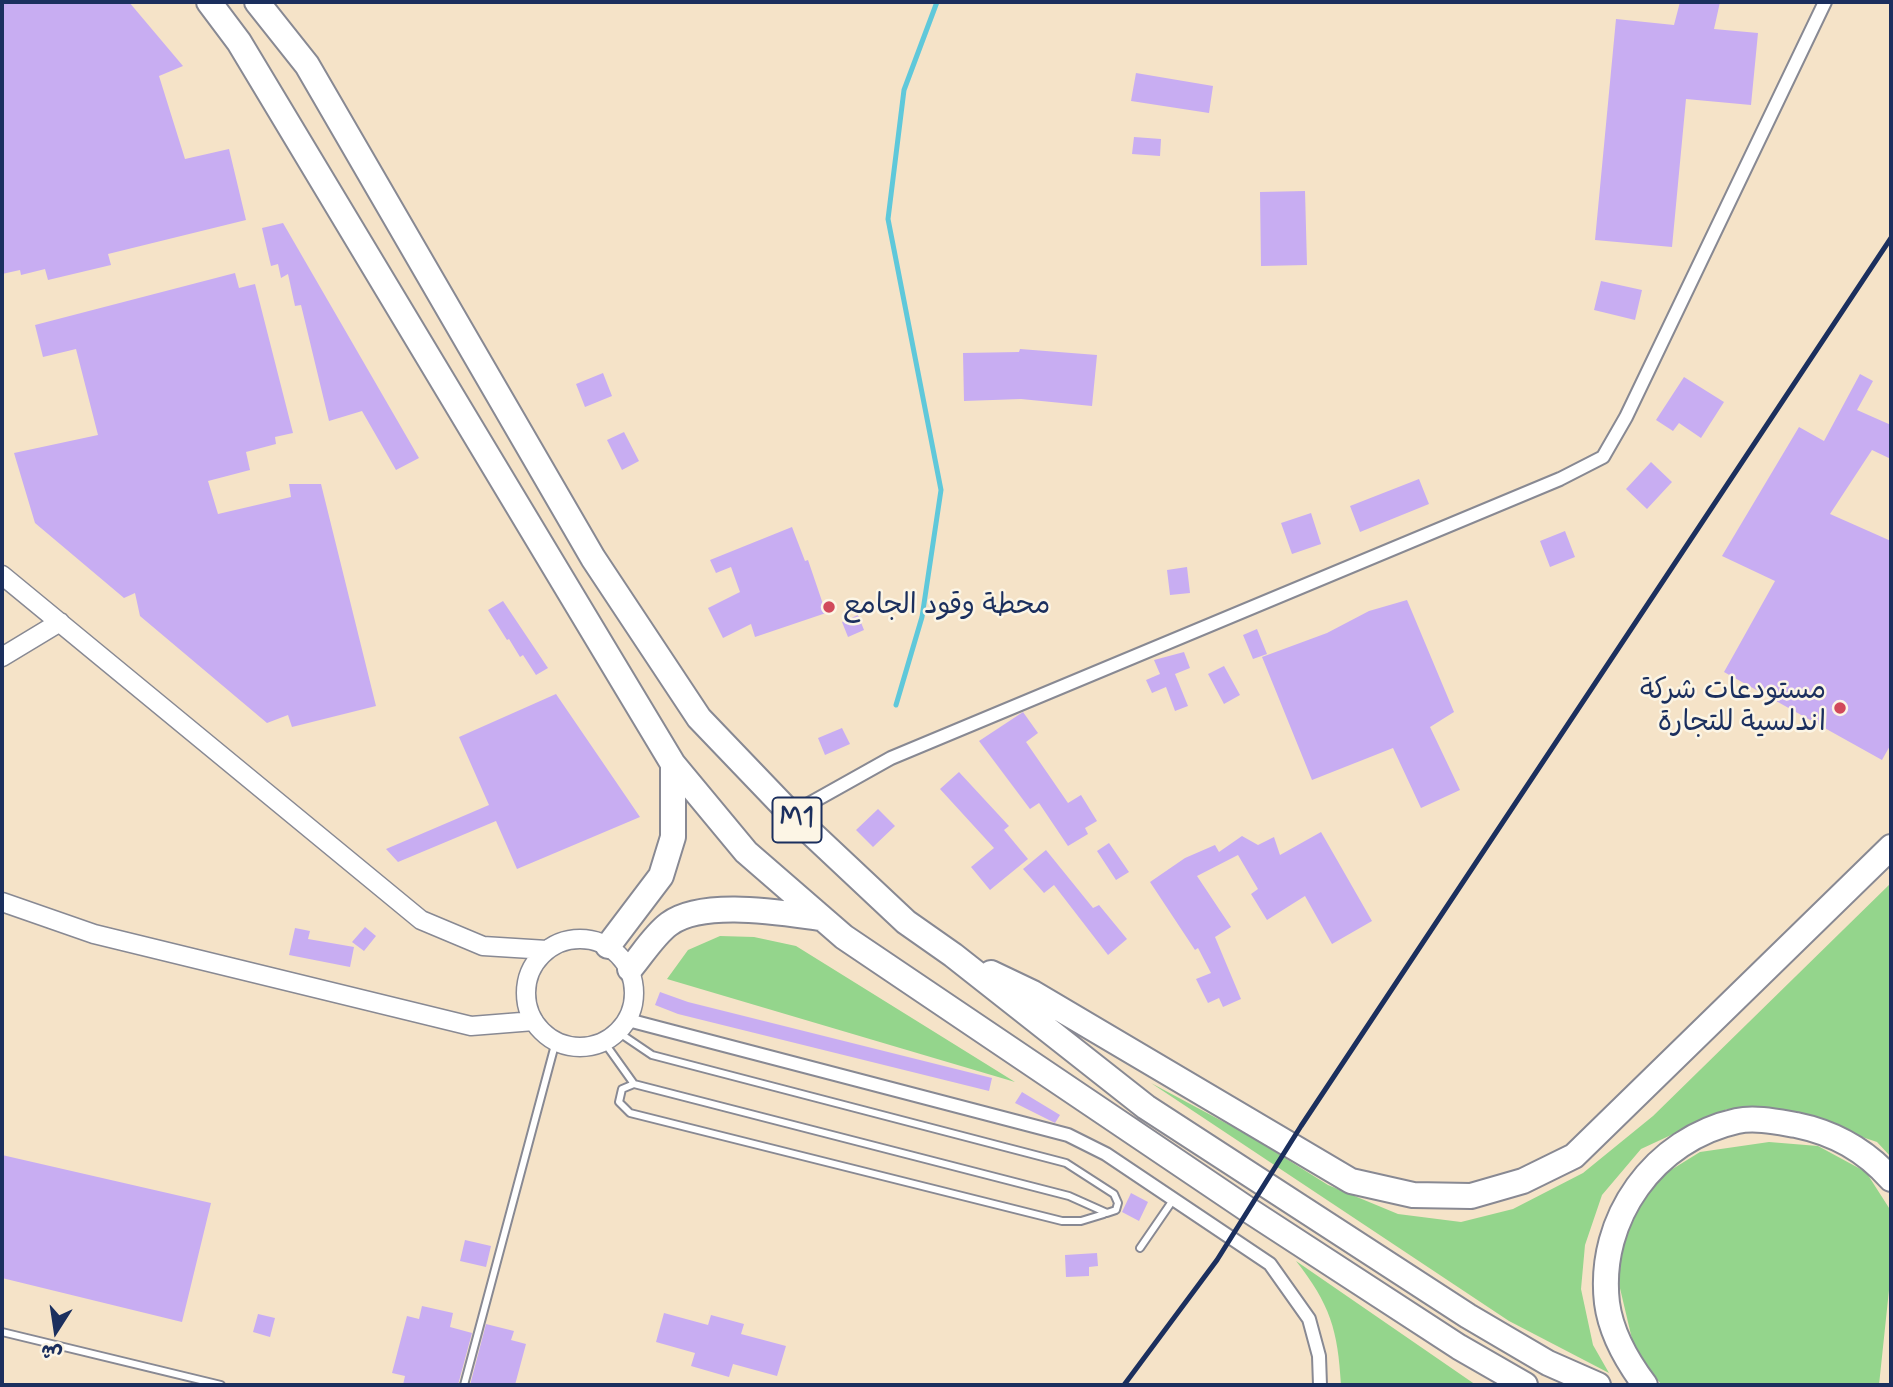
<!DOCTYPE html>
<meta charset="utf-8">
<style>
body{margin:0}
#map{position:relative;width:1893px;height:1387px;overflow:hidden;background:#f5e3c8;font-family:Mynerve,"Playpen Sans Arabic",sans-serif}
canvas{display:block}
.frame{position:absolute;inset:0;border:4px solid #1b2f5e;pointer-events:none}
.north{position:absolute;left:21px;top:1296px;width:70px;height:70px;-webkit-text-stroke:5px #fcf5e5;paint-order:stroke;rotate:192deg;font-size:19px;font-weight:700;line-height:28px;text-align:center;color:#1b2f5e}
.north::after{content:'';display:block;margin:auto;width:24px;height:32px;background:#1b2f5e;clip-path:polygon(50% 0,100% 100%,50% 72%,0 100%)}
</style>
<div id="map">
<canvas width="1893" height="1387"></canvas>
<div class="frame"></div>
<div class="north">ش</div>
</div>
<script>
const c = document.querySelector('canvas').getContext('2d');
c.lineJoin = 'round';
function paint(path, color) {
  c.fillStyle = color;
  c.fill(path, 'evenodd');
}
function trace(path, color, width, dash) {
  c.strokeStyle = color;
  c.lineWidth = width;
  c.lineCap = dash ? 'butt' : 'round';
  c.setLineDash(dash || []);
  c.stroke(path);
}
function drawText(font, color, halo, rows, align = 'center') {
  c.font = font + ' Mynerve,"Playpen Sans Arabic",sans-serif';
  c.lineWidth = 5;
  c.setLineDash([]);
  c.textBaseline = 'middle';
  c.strokeStyle = halo;
  c.fillStyle = color;
  for (const [text, x, y, turn = 0] of rows) {
    c.save();
    c.translate(x, y);
    c.rotate((+turn || 0) * Math.PI / 180);
    c.textAlign = isNaN(turn) ? turn : align;
    if (halo) c.strokeText(text, 0, 0);
    c.fillText(text, 0, 0);
    c.restore();
  }
}
const green = new Path2D(`
 M1891,883v274l-14,-15 -72,-24 -78,-9 -86,40 -39,46 -17,50 -4,44 12,56 16,28 -100,-52 -358,-238 99,53 78,49 70,29 63,8 52,-13 70,-36 70,-57z
 M720,936l34,1 42,9 219,136 -348,-103 21,-29z
 M1769,1142l49,4 48,26 25,39v60l-12,114h-217l-26,-29 -17,-72 4,-56 22,-42 55,-34z
 M1296,1261l180,124h-135c-3,-55 -11,-81 -45,-124z`);
const stream = new Path2D(`
 M896,705l26,-88 19,-127 -53,-271 16,-129 33,-88`);
const building = new Path2D(`
 M2,2h127l54,64 -24,10 26,83 44,-10 17,71 -138,34 3,11 -63,15 -3,-11 -24,6 -1,-5 -18,4z
 M1680,2h40l-6,27 44,4 -7,72 -65,-6 -14,148 -77,-7 21,-221 58,6z
 M1136,73l77,13 -4,27 -78,-12z
 M1134,137l27,2 -1,17 -28,-2z
 M1305,191l2,74 -46,1 -1,-74z
 M283,223l136,235 -23,12 -34,-59 -33,10 -28,-116 -6,1 -7,-32 -7,4 -3,-14 -7,2 -9,-38z
 M235,273l4,15 16,-4 38,149 -18,4 1,7 -30,8 4,18 -42,11 10,33 73,-17 -2,-13h32l55,222 -84,21 -4,-12 -21,8 -127,-107 -5,-23 -11,5 -89,-75 -21,-70 84,-18 -22,-86 -33,8 -8,-32z
 M1601,281l41,9 -7,30 -41,-10z
 M1020,349l77,6 -5,51 -71,-7 -57,2 -1,-48 56,-1z
 M603,373l9,23 -27,11 -9,-23z
 M1860,374l13,7 -16,29 34,15v34l-19,-9 -42,64 61,27v203l-9,16 -158,-88 51,-91 -53,-25 77,-129 25,14z
 M1684,377l40,25 -23,36 -22,-15 -6,8 -17,-11z
 M624,432l15,29 -17,9 -15,-30z
 M1651,462l21,20 -25,27 -21,-20z
 M1419,479l10,25 -69,28 -10,-26z
 M1311,513l10,31 -29,10 -11,-31z
 M792,527l13,34 3,-1 18,53 -71,24 -4,-13 -28,14 -15,-30 32,-16 -9,-25 -15,6 -6,-13z
 M1565,531l10,26 -25,10 -10,-26z
 M1187,567l3,26 -20,2 -3,-25z
 M1407,600l47,112 -24,15 30,63 -39,18 -28,-60 -81,32 -50,-123 65,-24 42,-22z
 M503,601l45,67 -12,7 -13,-20 -3,2 -11,-18 -2,1 -19,-30z
 M858,615l6,15 -16,7 -6,-15z
 M1257,629l10,25 -14,5 -10,-24z
 M1184,652l6,16 -15,6 13,32 -13,5 -9,-24 -14,6 -6,-13 14,-6 -6,-14z
 M1224,666l16,29 -16,9 -16,-30z
 M556,694l84,123 -123,52 -21,-48 -98,41 -12,-13 103,-44 -30,-68z
 M1023,712l15,21 -12,9 42,61 13,-8 16,26 -12,7 3,6 -20,12 -29,-43 -9,6 -51,-68z
 M842,728l8,16 -25,11 -7,-17z
 M959,772l50,54 -5,4 24,29 -38,31 -19,-23 23,-19 -54,-59z
 M878,809l17,17 -22,21 -17,-17z
 M1321,832l51,89 -40,23 -27,-48 -38,24 -16,-26 7,-5 -20,-34 -41,21 34,51 -16,10 26,62 -18,8 -4,-9 -11,5 -12,-24 15,-6 -13,-25 -3,2 -45,-68 35,-24 30,-13 4,7 23,-16 16,9 16,-8 6,18z
 M1109,843l20,29 -13,8 -19,-29z
 M1046,850l47,58 6,-3 28,34 -19,16 -54,-70 -10,8 -21,-24z
 M365,927l11,9 -12,15 -12,-9z
 M295,928l15,3 -2,8 46,8 -4,20 -61,-12z
 M660,992l28,10 304,76 -3,13 -311,-77 -23,-9z
 M1022,1092l38,23 -5,8 -40,-20z
 M2,1155l209,48 -29,119 -180,-44z
 M1131,1193l17,9 -9,19 -17,-9z
 M465,1240l26,6 -5,21 -26,-6z
 M1097,1253l1,13 -9,1v9l-23,1 -1,-22z
 M422,1306l31,7 -3,14 22,6 -14,52h-55l2,-9 -13,-3 15,-57 12,3z
 M664,1313l44,12 3,-10 33,9 -3,10 45,12 -9,30 -44,-12 -4,13 -38,-11 4,-13 -39,-11z
 M258,1314l17,4 -5,19 -17,-5z
 M486,1324l28,7 -3,9 15,4 -11,41h-45z`);
const lane = new Path2D(`
 M604,1042l30,42 435,112 38,17 9,-3 2,-7 -4,-9 -48,-31 -414,-108 -34,-23
 M634,1084l-12,5 -3,13 11,11 432,108h19l23,-7
 M1140,1248l33,-48
 M2,1332l219,53
 M464,1385l92,-344`);
const street = new Path2D(`
 M791,814l100,-56 669,-279 43,-22 23,-40 199,-415
 M628,1020l440,115 38,19 164,110 39,55 10,37 1,29`);
const secondary = new Path2D(`
 M2,575l419,345 62,26 64,4
 M2,657l58,-35
 M2,902l92,32 377,92 63,-5
 M526 993a54 54 0 1 1 108 0a54 54 0 1 1-108 0Z`);
const highway = new Path2D(`
 M209,2l30,40 434,722 73,88 98,85 406,274 209,136 66,38
 M257,2l50,63 286,493 106,160 92,96 115,108 47,33 193,152 322,209 80,47 50,22
 M608,946l53,-70 12,-39v-73
 M630,969c12,-14 24,-34 39,-45 34,-25 113,-11 152,-6
 M991,973l42,20 318,188 62,14 58,1 52,-15 51,-25 317,-309
 M1645,1385c-18,-24 -34,-51 -38,-82 -10,-85 48,-164 130,-182 18,-4 41,1 59,4 39,8 69,25 95,54`);
const rail = new Path2D(`
 M1124,1385l93,-125 84,-134 590,-888`);
const markers = [
 [829,607,7,"#d1495b"],
 [1840,708,7,"#d1495b"]
];
const shields = [
 [797,820,49]
];
const shieldNames = [
 ["M1",797,820]
];
const poiNames = [
 ["محطة وقود الجامع",843,607],
 ["مستودعات شركة",1826,692,"right"],
 ["اندلسية للتجارة",1826,724,"right"]
];
paint(green, '#94d58c');
trace(stream, '#5fc8da', 5);
paint(building, '#c8adf2');
trace(lane, '#888993', 10);
trace(street, '#888993', 16);
trace(secondary, '#888993', 21);
trace(highway, '#888993', 28);
trace(lane, '#fff', 6);
trace(street, '#fff', 12);
trace(secondary, '#fff', 18);
trace(highway, '#fff', 24);
trace(rail, '#1b2f5e', 5);
for (const [x, y, r, color] of markers) {
  const dot = new Path2D();
  dot.arc(x, y, r, 0, 2 * Math.PI);
  c.fillStyle = color;
  c.fill(dot);
  trace(dot, '#fcf5e5', 2.5);
}
for (const [x, y, w] of shields) {
  const box = new Path2D();
  box.roundRect(x - w / 2, y - 22.5, w, 45, 5);
  c.fillStyle = '#fcf5e5';
  c.fill(box);
  trace(box, '#1b2f5e', 2);
}
drawText('bold 26px', '#1b2f5e', null, shieldNames);
drawText('28px', '#1b2f5e', '#fcf5e5', poiNames, 'left');
</script>
